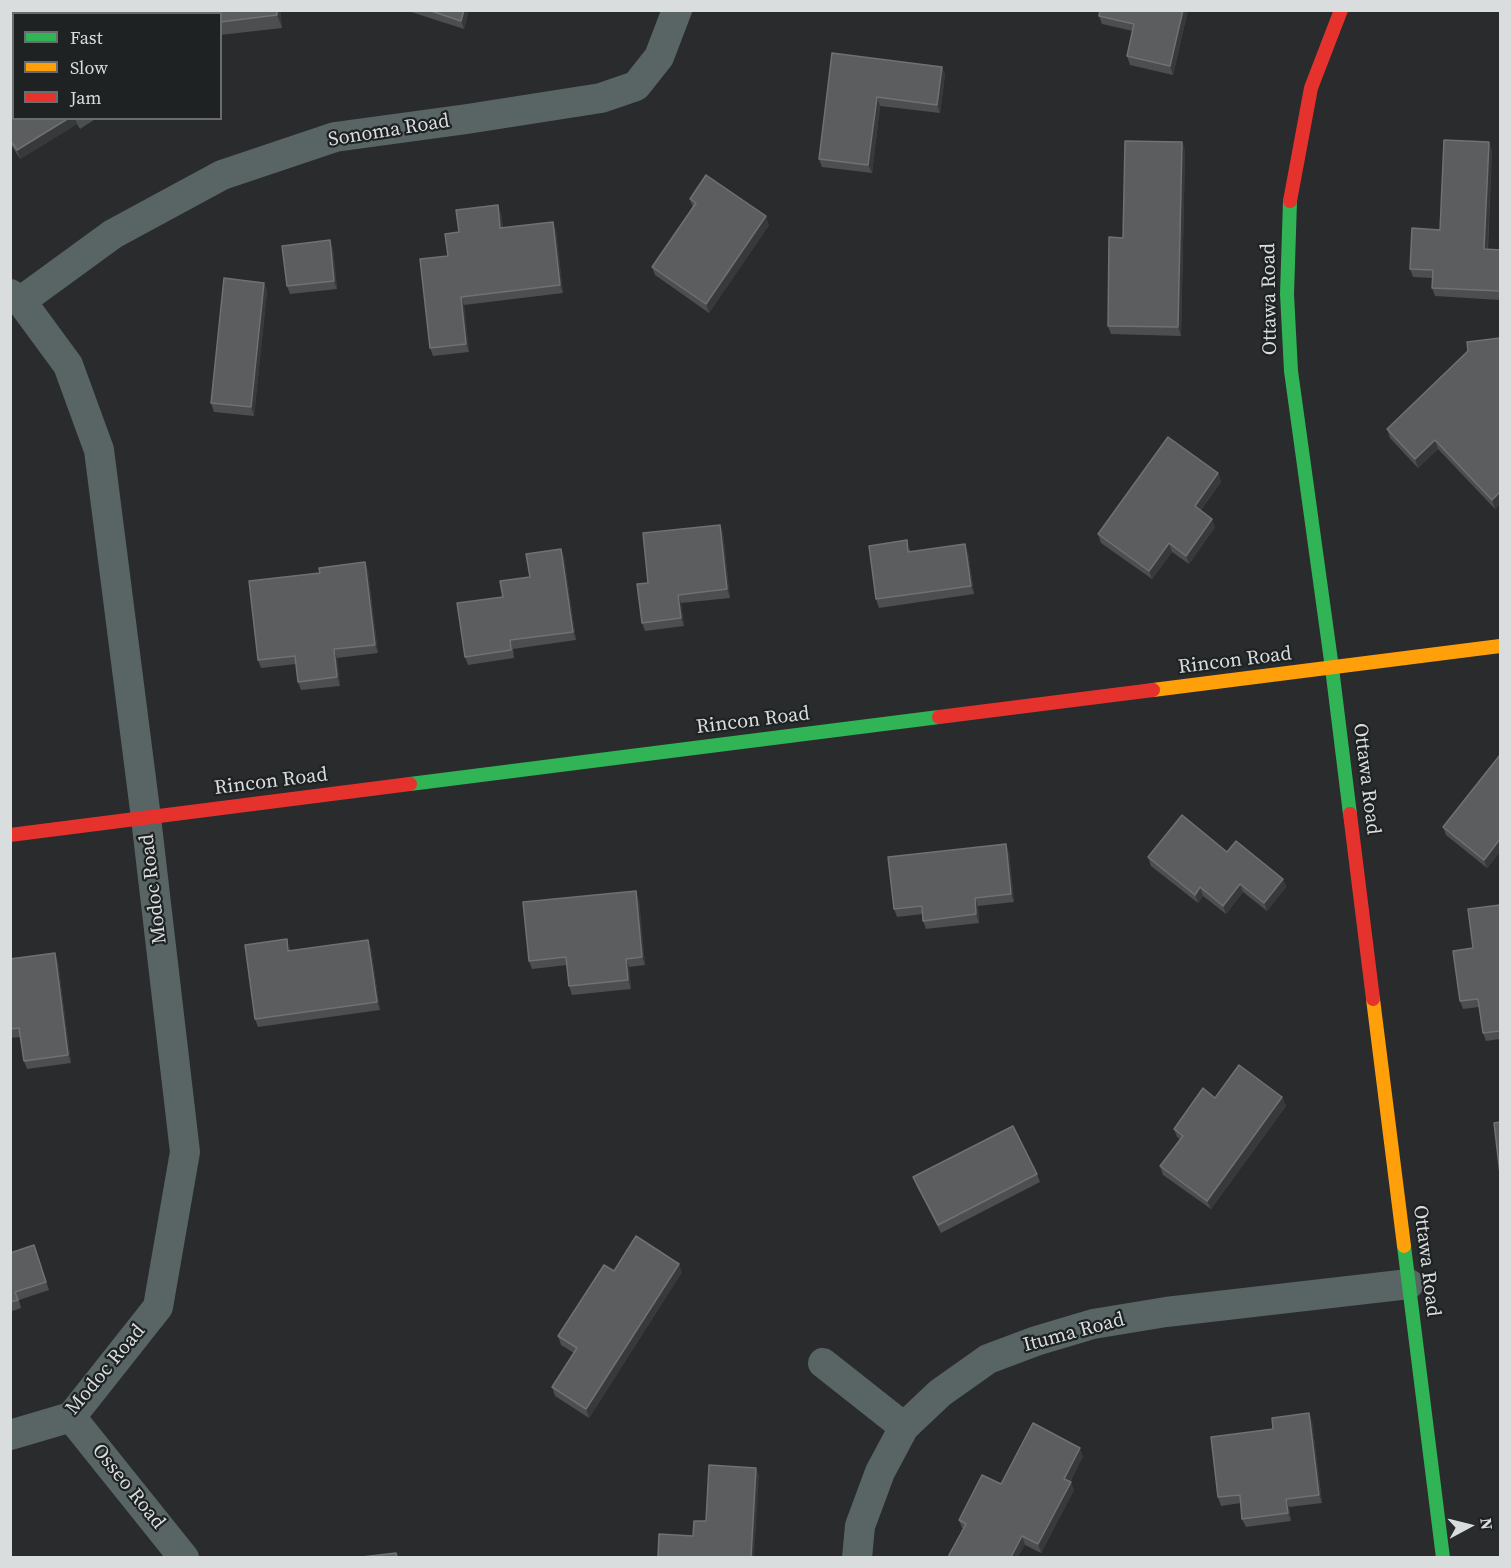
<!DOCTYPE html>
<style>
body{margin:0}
#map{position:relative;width:1511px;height:1568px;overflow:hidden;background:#292b2c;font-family:"Source Serif 4",serif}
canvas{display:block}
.frame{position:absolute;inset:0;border:12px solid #daddde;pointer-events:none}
.legend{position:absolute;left:12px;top:12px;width:210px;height:108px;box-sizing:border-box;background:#1e2223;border:2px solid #696d6e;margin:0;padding:8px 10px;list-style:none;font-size:18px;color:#daddde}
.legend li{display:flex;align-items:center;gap:12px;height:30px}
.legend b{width:30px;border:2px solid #696d6e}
.north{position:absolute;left:1439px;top:1496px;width:60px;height:60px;-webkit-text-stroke:4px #1e2223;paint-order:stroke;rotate:83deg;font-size:16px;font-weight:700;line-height:24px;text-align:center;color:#daddde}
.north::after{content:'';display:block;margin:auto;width:21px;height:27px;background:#daddde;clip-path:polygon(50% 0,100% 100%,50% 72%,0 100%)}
</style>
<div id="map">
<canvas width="1511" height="1568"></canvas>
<div class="frame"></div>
<ul class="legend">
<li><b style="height:8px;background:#30b455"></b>Fast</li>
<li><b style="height:8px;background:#ff9f0a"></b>Slow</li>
<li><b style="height:8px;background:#e5322d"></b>Jam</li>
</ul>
<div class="north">N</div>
</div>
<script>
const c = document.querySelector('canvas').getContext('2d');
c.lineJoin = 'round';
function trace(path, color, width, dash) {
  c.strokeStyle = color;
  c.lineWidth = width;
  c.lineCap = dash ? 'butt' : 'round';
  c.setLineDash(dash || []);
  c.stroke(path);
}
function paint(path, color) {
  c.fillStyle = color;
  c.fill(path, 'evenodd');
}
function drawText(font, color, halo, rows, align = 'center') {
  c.font = font + ' "Source Serif 4",serif';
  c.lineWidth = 4.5;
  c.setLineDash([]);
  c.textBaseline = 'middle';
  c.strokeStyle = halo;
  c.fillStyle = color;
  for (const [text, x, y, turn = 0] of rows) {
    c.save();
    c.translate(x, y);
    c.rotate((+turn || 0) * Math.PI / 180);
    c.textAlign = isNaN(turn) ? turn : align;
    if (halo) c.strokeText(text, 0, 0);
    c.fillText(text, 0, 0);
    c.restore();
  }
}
const street = new Path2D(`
 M10,294l11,7 47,64 31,85 47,368 39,334 -27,155 -87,110 -61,18
 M21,301l92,-67 109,-59 113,-38 132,-18 134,-21 35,-12 23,-29 18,-47
 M823,1363l81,64
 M71,1417l113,141
 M857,1558l3,-32 20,-54 24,-45 36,-34 48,-34 48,-18 57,-17 73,-12 243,-28`);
const fast = new Path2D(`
 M1290,201l-3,93 4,77 41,297 18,146
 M410,784l529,-67
 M1404,1246l39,312`);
const slow = new Path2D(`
 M1153,690l347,-44
 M1373,999l31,247`);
const jam = new Path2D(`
 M1290,201l21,-113 30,-78
 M939,717l214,-27
 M1350,814l23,185
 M10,835l400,-51`);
const wall = new Path2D(`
 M175,10h105l2,18 -62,7v-21z
 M405,10h64l-5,19z
 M1188,10l-15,65 -43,-10 -3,-9 6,-25 -31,-7 -3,-8z
 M832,53l110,14 3,8 -5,38 -60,-7 -8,67 -50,-6 -3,-8z
 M10,81l4,37h83l-17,11 -3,-5 -57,35 -10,-16z
 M1182,142l3,8 -4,186 -70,-2 -3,-8 15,-88z
 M1492,150l-4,99 12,1v50l-65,-4 -3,-8v-10l-19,-1 -3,-8 30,-39z
 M690,199l79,26 -60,88 -54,-38 -3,-8 41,-59z
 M501,213l2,15 50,-6 3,9 7,62 -99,12 5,47 -36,4 -3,-8 29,-116z
 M333,249l4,40 -47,5 -3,-8z
 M264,283l3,8 -13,125 -40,-4 -3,-9z
 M1500,338v166l-5,5 -57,-60 -20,19 -28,-30 -3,-9z
 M1218,473l3,9 -20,28 14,17 -26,37 -17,-12 -20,27 -51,-36 -3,-9z
 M720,525l3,8 7,65 -49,5 3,23 -39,5 -3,-8 6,-40z
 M910,548v4h58l6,42 -95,14 -3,-9z
 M561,549l3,8 12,83 -63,9 1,9 -46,7 -3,-8 38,-60 27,-20z
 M365,562l3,9 10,82 -41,5 3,28 -39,4 -3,-8 -2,-18 -35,4 -3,-8 62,-87z
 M1500,755v97l-13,16 -41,-33 -3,-8z
 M1009,852l5,50 -36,4 1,17 -53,6 -3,-8v-7l-26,3 -3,-8z
 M1227,852l56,27 3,8 -19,24 -24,-19 -17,22 -23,-18 -5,7 -47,-37 -3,-9z
 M639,900l6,65 -16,2 2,22 -59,6 -3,-9 -2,-21 -35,4 -3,-8z
 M1500,905v134l-14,2 -3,-8 -4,-26 -16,2 -3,-8 13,-53z
 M290,947v4l81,-3 9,62 -122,17 -3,-8z
 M10,959l48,3 13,101 -44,6 -3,-8 -4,-24 -10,1z
 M1282,1097l4,9 -75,103 -48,-34 -3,-9 20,-27 -3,-2 -3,-8 41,-31z
 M1037,1174l3,8 -99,51 -25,-48 -3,-8z
 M10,1253h27l12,37 -30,10 2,8 -11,4z
 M614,1271l68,1 -93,146 -34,-22 -3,-9 22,-34 -13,-8 -3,-9z
 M1312,1421l10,82 -33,4 2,14 -45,6 -4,-8 -1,-16 -20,3 -3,-9 55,-68z
 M1083,1456l-13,26 4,8 -33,63 -16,-8 -63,-17 -3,-8 42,-36z`);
const shadedWall = new Path2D(`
 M277,10h3l2,18 -5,-13z
 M464,10h5l-5,19 -3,-8z
 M1183,10h5l-15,65 -3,-9z
 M942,67l3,8 -5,38 -3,-8z
 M877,97l3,9 -8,67 -4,-8z
 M69,118h6l2,6 -57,35 -3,-9z
 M1182,142l3,8 -4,186 -3,-9z
 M1489,142l3,8 -5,107 -3,-8z
 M498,205l3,8 3,24 -4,-9z
 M766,216l3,9 -60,88 -3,-9z
 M553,222l3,9 7,62 -3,-8z
 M330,240l3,9 4,40 -3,-8z
 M264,283l3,8 -13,125 -3,-9z
 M461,297l3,8 5,47 -3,-8z
 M1435,440l3,9 -20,19 -3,-9z
 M1218,473l3,9 -23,32 -3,-8z
 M1500,492v12l-5,5 -3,-9z
 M1212,519l3,8 -26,37 -3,-8z
 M720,525l3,8 7,65 -3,-9z
 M1169,543l3,9 -20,27 -3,-8z
 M965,544l3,8 6,42 -3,-8z
 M561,549l3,8 12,83 -3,-8z
 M365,562l3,9 10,82 -3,-8z
 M678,595l3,8 3,23 -3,-8z
 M334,649l3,9 3,28 -3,-9z
 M1500,839v13l-13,16 -3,-8z
 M1006,844l3,8 5,50 -3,-8z
 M1283,879l3,8 -19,24 -3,-8z
 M1240,884l3,8 -17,22 -3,-8z
 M1200,887l3,9 -5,7 -3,-8z
 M636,891l3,9 6,65 -3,-8z
 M975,898l3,8 1,17 -3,-9z
 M368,940l3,8 9,62 -3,-8z
 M55,953l3,9 13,101 -3,-8z
 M626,959l3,8 2,22 -3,-9z
 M1282,1097l4,9 -75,103 -4,-8z
 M679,1264l3,8 -93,146 -3,-9z
 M1309,1413l3,8 10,82 -3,-8z
 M1080,1448l3,8 -16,31 -3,-8z
 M756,1468l3,8 -5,81h-3z
 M1071,1482l3,8 -33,63 -3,-9z
 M1286,1499l3,8 2,14 -3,-8z
 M1022,1536l3,9 -7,12h-7z`);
const building = new Path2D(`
 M175,10h102v5l-57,7v-8h-45z
 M428,10h36l-3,11z
 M1100,10h83l-13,56 -43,-10 7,-32 -35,-8z
 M832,53l110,14 -5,38 -60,-8 -9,68 -49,-6z
 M14,79v39h55l-52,32 -7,-10v-59z
 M1444,140l45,2 -5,107 16,1v41l-68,-3 1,-18 -23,-1 2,-41 28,2z
 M1125,141l57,1 -4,185 -70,-1 1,-89 14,1z
 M706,175l60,41 -60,88 -54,-37 44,-64 -6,-4z
 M498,205l2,23 53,-6 7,63 -99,12 5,47 -36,4 -10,-89 28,-3 -3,-22 14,-2 -3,-22z
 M330,240l4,41 -47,5 -5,-40z
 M224,278l40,5 -13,124 -40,-4z
 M1500,338v154l-8,8 -57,-60 -20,19 -28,-30 81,-78 -1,-9z
 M1168,437l50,36 -23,33 17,13 -26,37 -17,-13 -20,28 -51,-37z
 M720,525l7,64 -49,6 3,23 -39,5 -5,-39 11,-1 -5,-50z
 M907,540l1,12 57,-8 6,42 -95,13 -7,-53z
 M561,549l12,83 -63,8 1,10 -46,7 -8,-54 46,-6 -3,-16 30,-4 -4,-23z
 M365,562l10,83 -41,4 3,28 -39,5 -3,-26 -37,4 -9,-79 71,-8 -1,-5z
 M1500,755v84l-16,21 -41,-33z
 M1182,815l45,37 9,-11 47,38 -19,24 -24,-19 -17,22 -23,-19 -5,8 -47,-38z
 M1006,844l5,50 -36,4 1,16 -53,7 -1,-15 -28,3 -6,-52z
 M636,891l6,66 -16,2 2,21 -59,6 -3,-29 -37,4 -6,-59z
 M1500,905v126l-17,2 -5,-34 -18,2 -7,-50 20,-3 -5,-39z
 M287,939l1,12 80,-11 9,62 -122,17 -10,-74z
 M55,953l13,102 -44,6 -5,-33 -9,1v-70z
 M1239,1065l43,32 -75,104 -47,-35 23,-30 -9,-7 29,-41 12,10z
 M1500,1122v52l-6,-51z
 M1013,1126l24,48 -99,51 -25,-48z
 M636,1236l43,28 -93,145 -34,-22 25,-39 -19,-12 46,-71 10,6z
 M34,1245l12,37 -31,10 3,8 -8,2v-49z
 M1309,1413l10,82 -33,4 2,14 -46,6 -2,-24 -22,2 -7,-60 62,-8 -1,-11z
 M1033,1423l47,25 -16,31 7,3 -33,62 -16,-8 -11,21h-62v-2l17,-31 -7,-4 23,-45 19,9z
 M709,1465l47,3 -5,89h-93l1,-23 34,2 1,-15h12z
 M396,1553l1,4h-35z`);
const streetNames = [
 ["Sonoma Road",389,131,-9],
 ["Ottawa Road",1270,299,-91],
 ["Rincon Road",1235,661,-7],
 ["Rincon Road",753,721,-7],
 ["Ottawa Road",1366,779,83],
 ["Rincon Road",271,782,-7],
 ["Modoc Road",154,889,-97],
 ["Ottawa Road",1426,1261,83],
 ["Ituma Road",1074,1333,-15],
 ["Modoc Road",106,1370,-50],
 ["Osseo Road",128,1487,51]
];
trace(street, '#586564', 30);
trace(fast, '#30b455', 14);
trace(slow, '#ff9f0a', 14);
trace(jam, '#e5322d', 14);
paint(wall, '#4d4e4f');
paint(shadedWall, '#38393a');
paint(building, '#5c5d5e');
trace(building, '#707172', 1.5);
drawText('20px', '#daddde', '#1e2223', streetNames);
</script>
